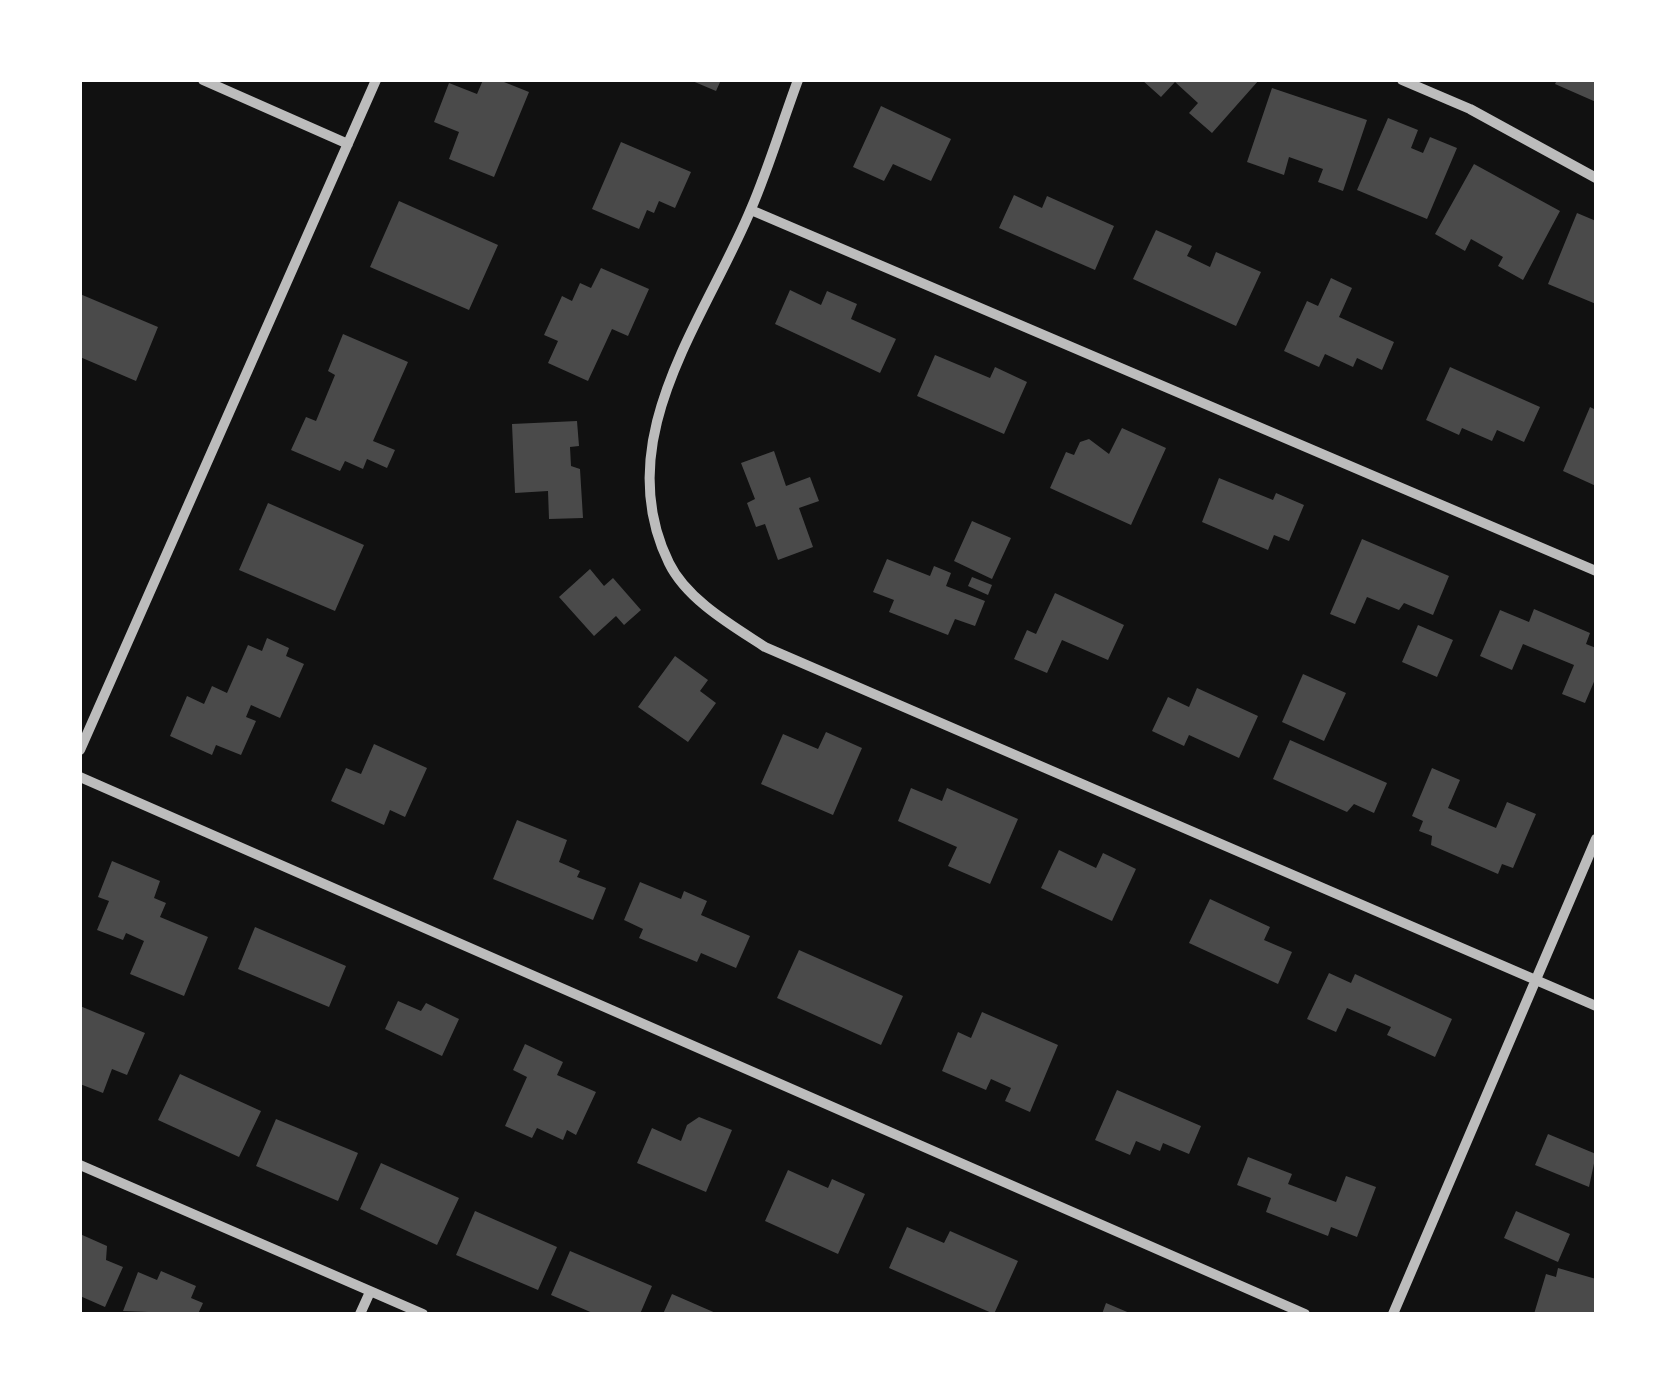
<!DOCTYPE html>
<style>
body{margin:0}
#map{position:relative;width:1676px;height:1394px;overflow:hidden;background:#111;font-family:"Fira Sans",sans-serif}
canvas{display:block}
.frame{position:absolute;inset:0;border:82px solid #fff;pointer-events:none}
</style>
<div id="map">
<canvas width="1676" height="1394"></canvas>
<div class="frame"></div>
</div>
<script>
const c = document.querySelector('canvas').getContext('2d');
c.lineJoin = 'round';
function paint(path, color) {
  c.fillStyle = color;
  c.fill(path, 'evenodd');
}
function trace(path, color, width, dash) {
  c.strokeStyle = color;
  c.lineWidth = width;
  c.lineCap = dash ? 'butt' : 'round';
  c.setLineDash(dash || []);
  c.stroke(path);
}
const building = new Path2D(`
 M483,80h16l30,12 -35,85 -45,-18 10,-27 -25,-10 15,-39 28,11z
 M690,80h31l-5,11z
 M1142,80h117l-47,53 -23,-20 9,-10 -23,-21 -14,15z
 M1557,80h39v22l-41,-18z
 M1272,88l95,32 -24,71 -25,-9 5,-13 -34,-12 -5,18 -37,-13z
 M881,106l70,33 -20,42 -38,-17 -9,17 -31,-14z
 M1388,118l30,12 -7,18 12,5 7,-16 27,11 -30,71 -70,-29z
 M621,142l70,30 -16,36 -16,-7 -5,12 -7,-3 -8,19 -47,-20z
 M1474,164l86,47 -37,69 -25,-14 5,-9 -32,-18 -6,12 -30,-17z
 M1014,195l28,13 5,-12 67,30 -19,44 -96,-42z
 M399,201l99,44 -29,65 -99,-43z
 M1577,213l19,8v83l-48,-20z
 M1156,230l36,16 -5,10 23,11 6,-15 45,20 -25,54 -103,-47z
 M601,268l48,21 -21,47 -16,-7 -24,52 -40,-18 10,-22 -14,-6 18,-39 10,5 8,-18 11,5z
 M1331,278l21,10 -13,29 55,25 -12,28 -25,-12 -4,9 -28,-13 -6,13 -35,-16 23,-50 11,5z
 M790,290l31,15 6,-14 30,13 -6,15 45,20 -16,34 -105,-49z
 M80,294l78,33 -22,54 -56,-24z
 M343,334l65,28 -35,79 22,9 -8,18 -20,-9 -4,10 -18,-8 -5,10 -49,-21 15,-33 10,4 19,-46 -7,-4z
 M935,355l55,23 5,-11 32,15 -23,52 -87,-38z
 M1450,367l90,40 -16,35 -27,-12 -5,11 -30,-13 -3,7 -33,-15z
 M1590,407l6,3v76l-33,-15z
 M577,421l2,25 -9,1 1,19 9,3 3,49 -34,1 -1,-28 -33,2 -3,-69z
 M1122,428l44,20 -35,77 -81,-37 16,-36 8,3 6,-13 9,-3 20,15z
 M774,451l12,35 24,-9 9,24 -20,7 14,39 -35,13 -13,-36 -9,3 -9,-24 8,-4 -14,-36z
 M1219,478l54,22 3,-7 28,12 -15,36 -15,-6 -6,15 -66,-28z
 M268,503l96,42 -29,66 -96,-41z
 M972,521l39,17 -19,41 -38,-18z
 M1362,539l87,37 -16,39 -29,-12 -5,7 -32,-13 -12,27 -25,-10z
 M887,559l43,17 4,-10 17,7 -5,13 39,15 -10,25 -20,-7 -7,16 -59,-23 5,-12 -21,-8z
 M590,569l14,17 9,-8 28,32 -17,15 -8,-9 -22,20 -35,-39z
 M972,577l20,8 -4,10 -20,-9z
 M1055,593l69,32 -16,35 -46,-20 -15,33 -33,-14 13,-29 9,4z
 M1534,609l56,24 -4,11 10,4v29l-11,26 -23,-9 12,-29 -51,-21 -11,26 -32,-14 20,-46 29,12z
 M1418,625l35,15 -16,37 -35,-15z
 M267,638l22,10 -3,8 18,8 -24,54 -29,-13 -5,12 10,4 -15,34 -25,-10 -4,10 -42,-19 17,-40 17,8 8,-18 15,7 21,-48 14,6z
 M675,656l33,24 -8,11 16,12 -28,39 -50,-35z
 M1303,674l43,19 -22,48 -42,-19z
 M1197,688l61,28 -19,42 -50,-23 -5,11 -32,-15 16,-34 21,10z
 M826,732l36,16 -29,67 -72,-31 22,-50 35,15z
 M1290,740l97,43 -13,30 -20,-9 -7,8 -74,-33z
 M374,744l53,24 -22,49 -15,-7 -6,15 -53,-24 15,-33 15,6z
 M1432,768l28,12 -12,28 48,20 11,-26 29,12 -23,54 -11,-4 -4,10 -67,-29 1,-9 -13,-5 4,-10 -11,-5z
 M911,788l31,13 5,-13 71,31 -28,65 -42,-18 9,-19 -59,-26z
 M517,820l50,20 -8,22 21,9 -3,6 29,11 -13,32 -100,-41z
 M1059,850l37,18 7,-15 33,16 -24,52 -71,-33z
 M112,861l48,20 -6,17 12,5 -6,14 48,20 -24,59 -54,-22 14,-33 -18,-8 -3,7 -26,-10 12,-29 -11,-4z
 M640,882l41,17 3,-8 23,10 -6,14 49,21 -14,32 -35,-15 -4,9 -58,-24 4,-9 -19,-9z
 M1210,899l60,28 -6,13 28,12 -14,32 -89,-41z
 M255,927l91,39 -17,41 -91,-38z
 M799,950l104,46 -22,49 -104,-47z
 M1329,973l22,10 4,-9 97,45 -17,38 -48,-22 4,-8 -44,-19 -11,24 -29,-13z
 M398,1001l23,10 5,-8 33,16 -17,37 -57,-27z
 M80,1006l65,27 -18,42 -15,-6 -9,24 -23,-9z
 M982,1012l76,33 -28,67 -25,-11 6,-13 -20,-9 -5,11 -44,-19 16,-39 13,6z
 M525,1044l38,18 -6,13 39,17 -20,43 -9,-5 -4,10 -26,-12 -5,10 -27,-12 22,-49 -14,-7z
 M180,1074l81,37 -22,46 -81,-37z
 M1117,1090l84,36 -12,28 -26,-11 -3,8 -24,-10 -6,14 -35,-15z
 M699,1117l33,13 -26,62 -69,-29 15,-35 29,13 6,-16z
 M276,1119l82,34 -20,48 -82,-35z
 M1548,1134l48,20 -7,33 -54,-22z
 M1248,1157l44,17 -4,10 48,18 10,-26 30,11 -19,50 -26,-10 -3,9 -62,-24 5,-14 -34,-13z
 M381,1163l78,35 -22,47 -77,-36z
 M788,1170l40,18 4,-9 33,15 -27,60 -73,-33z
 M475,1211l82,36 -19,43 -82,-35z
 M1516,1211l54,23 -12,28 -54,-24z
 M907,1227l37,16 6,-12 68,30 -24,53 -105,-46z
 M80,1234l27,12 -1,14 17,7 -18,40 -25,-11z
 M570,1251l82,35 -12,28h-45l-44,-19z
 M1558,1268l38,11v35h-62l12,-40 10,3z
 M161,1271l35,15 -5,12 12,5 -5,11 -75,-3 15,-39 19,8z
 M672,1294l46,20h-55z
 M1106,1303l26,11h-30z`);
const minor = new Path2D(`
 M203,80l145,64
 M798,80c-16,43 -29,87 -47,129 -46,111 -143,230 -82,354 18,37 64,63 96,84l831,359
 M1402,80l68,29 126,69
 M751,210l845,361
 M80,750l296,-670
 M80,777l1225,537
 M80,1165l343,149
 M360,1314l10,-22
 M1393,1314l203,-475`);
paint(building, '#4a4a4a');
trace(minor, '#bcbcbc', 10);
</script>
